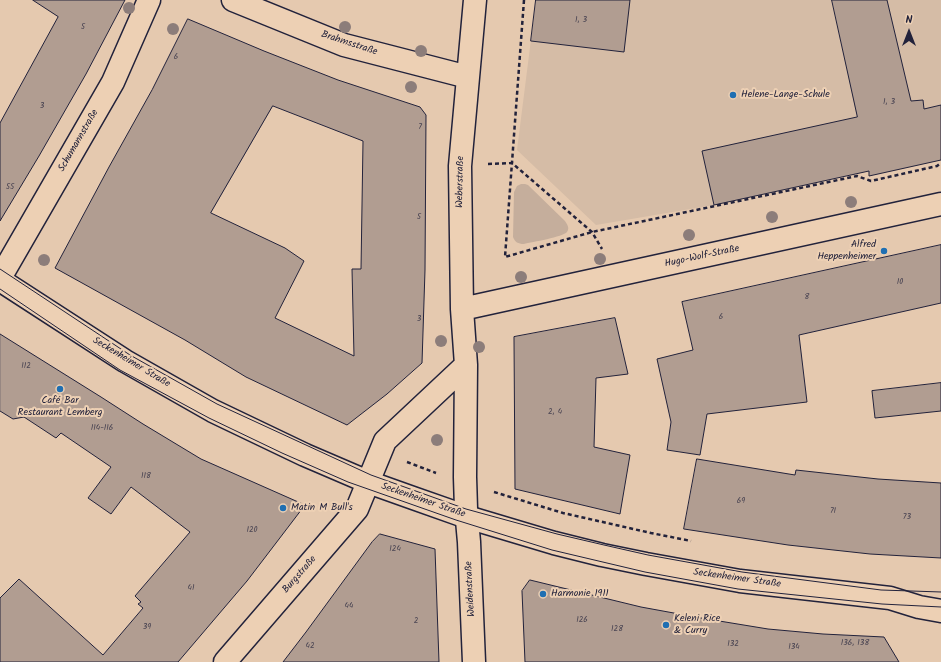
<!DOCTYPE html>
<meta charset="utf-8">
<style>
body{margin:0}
#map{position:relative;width:941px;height:662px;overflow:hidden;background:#e5c9af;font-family:Kalam,sans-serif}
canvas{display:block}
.north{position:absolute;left:889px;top:12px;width:40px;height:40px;-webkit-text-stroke:3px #edd0b4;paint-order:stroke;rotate:0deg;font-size:11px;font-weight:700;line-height:16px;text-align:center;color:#22223b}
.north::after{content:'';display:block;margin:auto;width:14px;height:18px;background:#22223b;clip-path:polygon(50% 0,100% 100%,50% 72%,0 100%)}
</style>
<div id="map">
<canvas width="941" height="662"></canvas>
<div class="north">N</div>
</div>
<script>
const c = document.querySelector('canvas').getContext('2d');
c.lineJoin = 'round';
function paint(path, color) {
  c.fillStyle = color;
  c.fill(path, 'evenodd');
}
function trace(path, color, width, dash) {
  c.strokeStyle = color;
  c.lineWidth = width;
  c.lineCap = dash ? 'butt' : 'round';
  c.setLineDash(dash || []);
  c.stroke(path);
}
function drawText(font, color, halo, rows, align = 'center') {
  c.font = font + ' Kalam,sans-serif';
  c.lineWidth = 4;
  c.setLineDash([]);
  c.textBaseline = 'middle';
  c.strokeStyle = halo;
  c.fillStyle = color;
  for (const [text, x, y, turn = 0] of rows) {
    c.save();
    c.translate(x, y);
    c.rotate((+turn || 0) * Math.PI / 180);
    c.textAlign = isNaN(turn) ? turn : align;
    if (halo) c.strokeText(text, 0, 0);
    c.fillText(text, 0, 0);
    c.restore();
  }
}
const built = new Path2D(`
 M536,0h405v149l-8,2 4,10 -68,15 -1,-5 -154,34 -118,20 -79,-75z`);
const green = new Path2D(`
 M521,184h4l3,1 37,36c2,3 5,7 2,11 -4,5 -35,10 -43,12 -6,0 -9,-2 -11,-7l1,-45 3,-6z`);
const building = new Path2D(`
 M33,0h92l-39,74 -47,82 -39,65v-98l58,-106z
 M536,0h94l-6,52 -93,-11z
 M832,0h55l24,101 12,-1 1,9 17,-4v55l-72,16v-5l-155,34 -12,-54 155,-34z
 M188,19l76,32 74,29 82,27 6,8 -1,155 -3,93 -35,31 -40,31 -101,-48 -61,-37 -130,-72 54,-101 43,-77zM273,106l90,35 -2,128h-9l2,87 -79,-38 29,-57 -19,-13 -74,-35z
 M941,245v58l-142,32 8,67 -100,12 -7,41 -33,-5 4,-28 -14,-63 36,-9 -11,-48z
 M615,318l13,56 -32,4 -2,69 36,8 -10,59 -105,-25 -1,-152z
 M0,334l101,63 42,27 58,35 104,46 -58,76 -69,81h-178v-64l19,-19 84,76 40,-47 -5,-4 3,-2 -6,-6 55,-64 -59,-45 -20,27 -23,-16 23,-31 -50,-34 -5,5 -32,-21 -11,2 -13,-8z
 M941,383v28l-66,7 -3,-27z
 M697,459l98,16 1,-5 82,9 63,4v75l-71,-4 -82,-9 -104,-16z
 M380,534l55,15 4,113h-156l23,-30 66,-90z
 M530,580l111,27 60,11 67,11 55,5 61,3 15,25h-374l-3,-71z`);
const path = new Path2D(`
 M524,0l-19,257 87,-25 265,-56 14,5 66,-15 4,-3
 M488,164l24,-1 80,69 10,17
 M407,462l29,11
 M494,492l69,21 88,20 40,8`);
const street = new Path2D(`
 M233,0l111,45 124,32
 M0,278l113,-196 36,-82
 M462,309l479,-105
 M225,662l132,-153 28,-68 81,-76
 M474,662l-5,-120 -3,-33 -1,-32 1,-112 -4,-56 -2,-143 15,-166`);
const secondary = new Path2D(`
 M0,280l125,81 88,50 92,44 63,27 45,16 54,19 87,26 48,12 44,9 94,17 150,17 29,9 22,4`);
const tram = new Path2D(`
 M0,269l130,86 87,49 154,71 95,34 91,25 47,11 44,10 94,17 139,18 60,2
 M0,289l120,81 89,48 73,35 66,29 108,38 96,30 93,22 93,17 144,15 59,3`);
const trees = [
 [129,8],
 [345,27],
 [173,29],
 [421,51],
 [411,87],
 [851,202],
 [772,217],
 [689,235],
 [600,259],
 [44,260],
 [521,277],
 [441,341],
 [479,347],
 [437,440]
];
const markers = [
 [733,95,4,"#1f6fb2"],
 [884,251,4,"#1f6fb2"],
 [60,389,4,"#1f6fb2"],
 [283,508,4,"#1f6fb2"],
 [543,594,4,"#1f6fb2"],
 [666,625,4,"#1f6fb2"]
];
const numberNames = [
 ["1, 3",581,21],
 ["5",83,28],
 ["6",176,58],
 ["1, 3",889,103],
 ["3",42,107],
 ["7",420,128],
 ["55",10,188],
 ["5",419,218],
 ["10",900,283],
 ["8",807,298],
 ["6",721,318],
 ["3",419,320],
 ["112",26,367],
 ["2, 4",555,413],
 ["114-116",102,429],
 ["118",146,477],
 ["69",741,502],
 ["71",833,512],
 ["73",907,518],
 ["120",252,531],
 ["124",395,550],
 ["41",191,589],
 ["44",349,607],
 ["126",582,621],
 ["2",416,622],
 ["39",147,628],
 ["128",617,630],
 ["136, 138",855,644],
 ["132",733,645],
 ["42",310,647],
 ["134",794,648]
];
const streetNames = [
 ["Brahmsstraße",349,44,18],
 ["Schumannstraße",79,141,-60],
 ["Weberstraße",461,182,-89],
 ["Hugo-Wolf-Straße",702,257,-12],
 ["Seckenheimer Straße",131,363,31],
 ["Seckenheimer Straße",423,501,19],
 ["Burgstraße",300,575,-49],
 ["Seckenheimer Straße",737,579,8],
 ["Weidenstraße",471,589,-93]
];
const poiNames = [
 ["Helene-Lange-Schule",741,95],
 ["Alfred",876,245,"right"],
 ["Heppenheimer",876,257,"right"],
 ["Café Bar",60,401,"center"],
 ["Restaurant Lemberg",60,413,"center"],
 ["Matin M Bull's",291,508],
 ["Harmonie 1911",551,594],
 ["Keleni Rice",674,619],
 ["& Curry",674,631]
];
paint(built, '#d5bca6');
paint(green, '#c5ae9c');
paint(building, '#b19d91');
trace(building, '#22223b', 1);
trace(street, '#22223b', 25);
trace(secondary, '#22223b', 25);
trace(path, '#22223b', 2.5, [4, 3]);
trace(street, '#edd0b4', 22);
trace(secondary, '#edd0b4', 22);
trace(tram, '#22223b', 1);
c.fillStyle = '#8c7d7a';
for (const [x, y] of trees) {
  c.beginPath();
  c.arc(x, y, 6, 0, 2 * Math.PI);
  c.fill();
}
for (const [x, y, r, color] of markers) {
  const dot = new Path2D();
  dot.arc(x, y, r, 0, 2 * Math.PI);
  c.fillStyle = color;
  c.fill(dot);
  trace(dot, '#edd0b4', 1.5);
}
drawText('8px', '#464150', null, numberNames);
drawText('10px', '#22223b', '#edd0b4', streetNames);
drawText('10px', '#22223b', '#edd0b4', poiNames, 'left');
</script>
